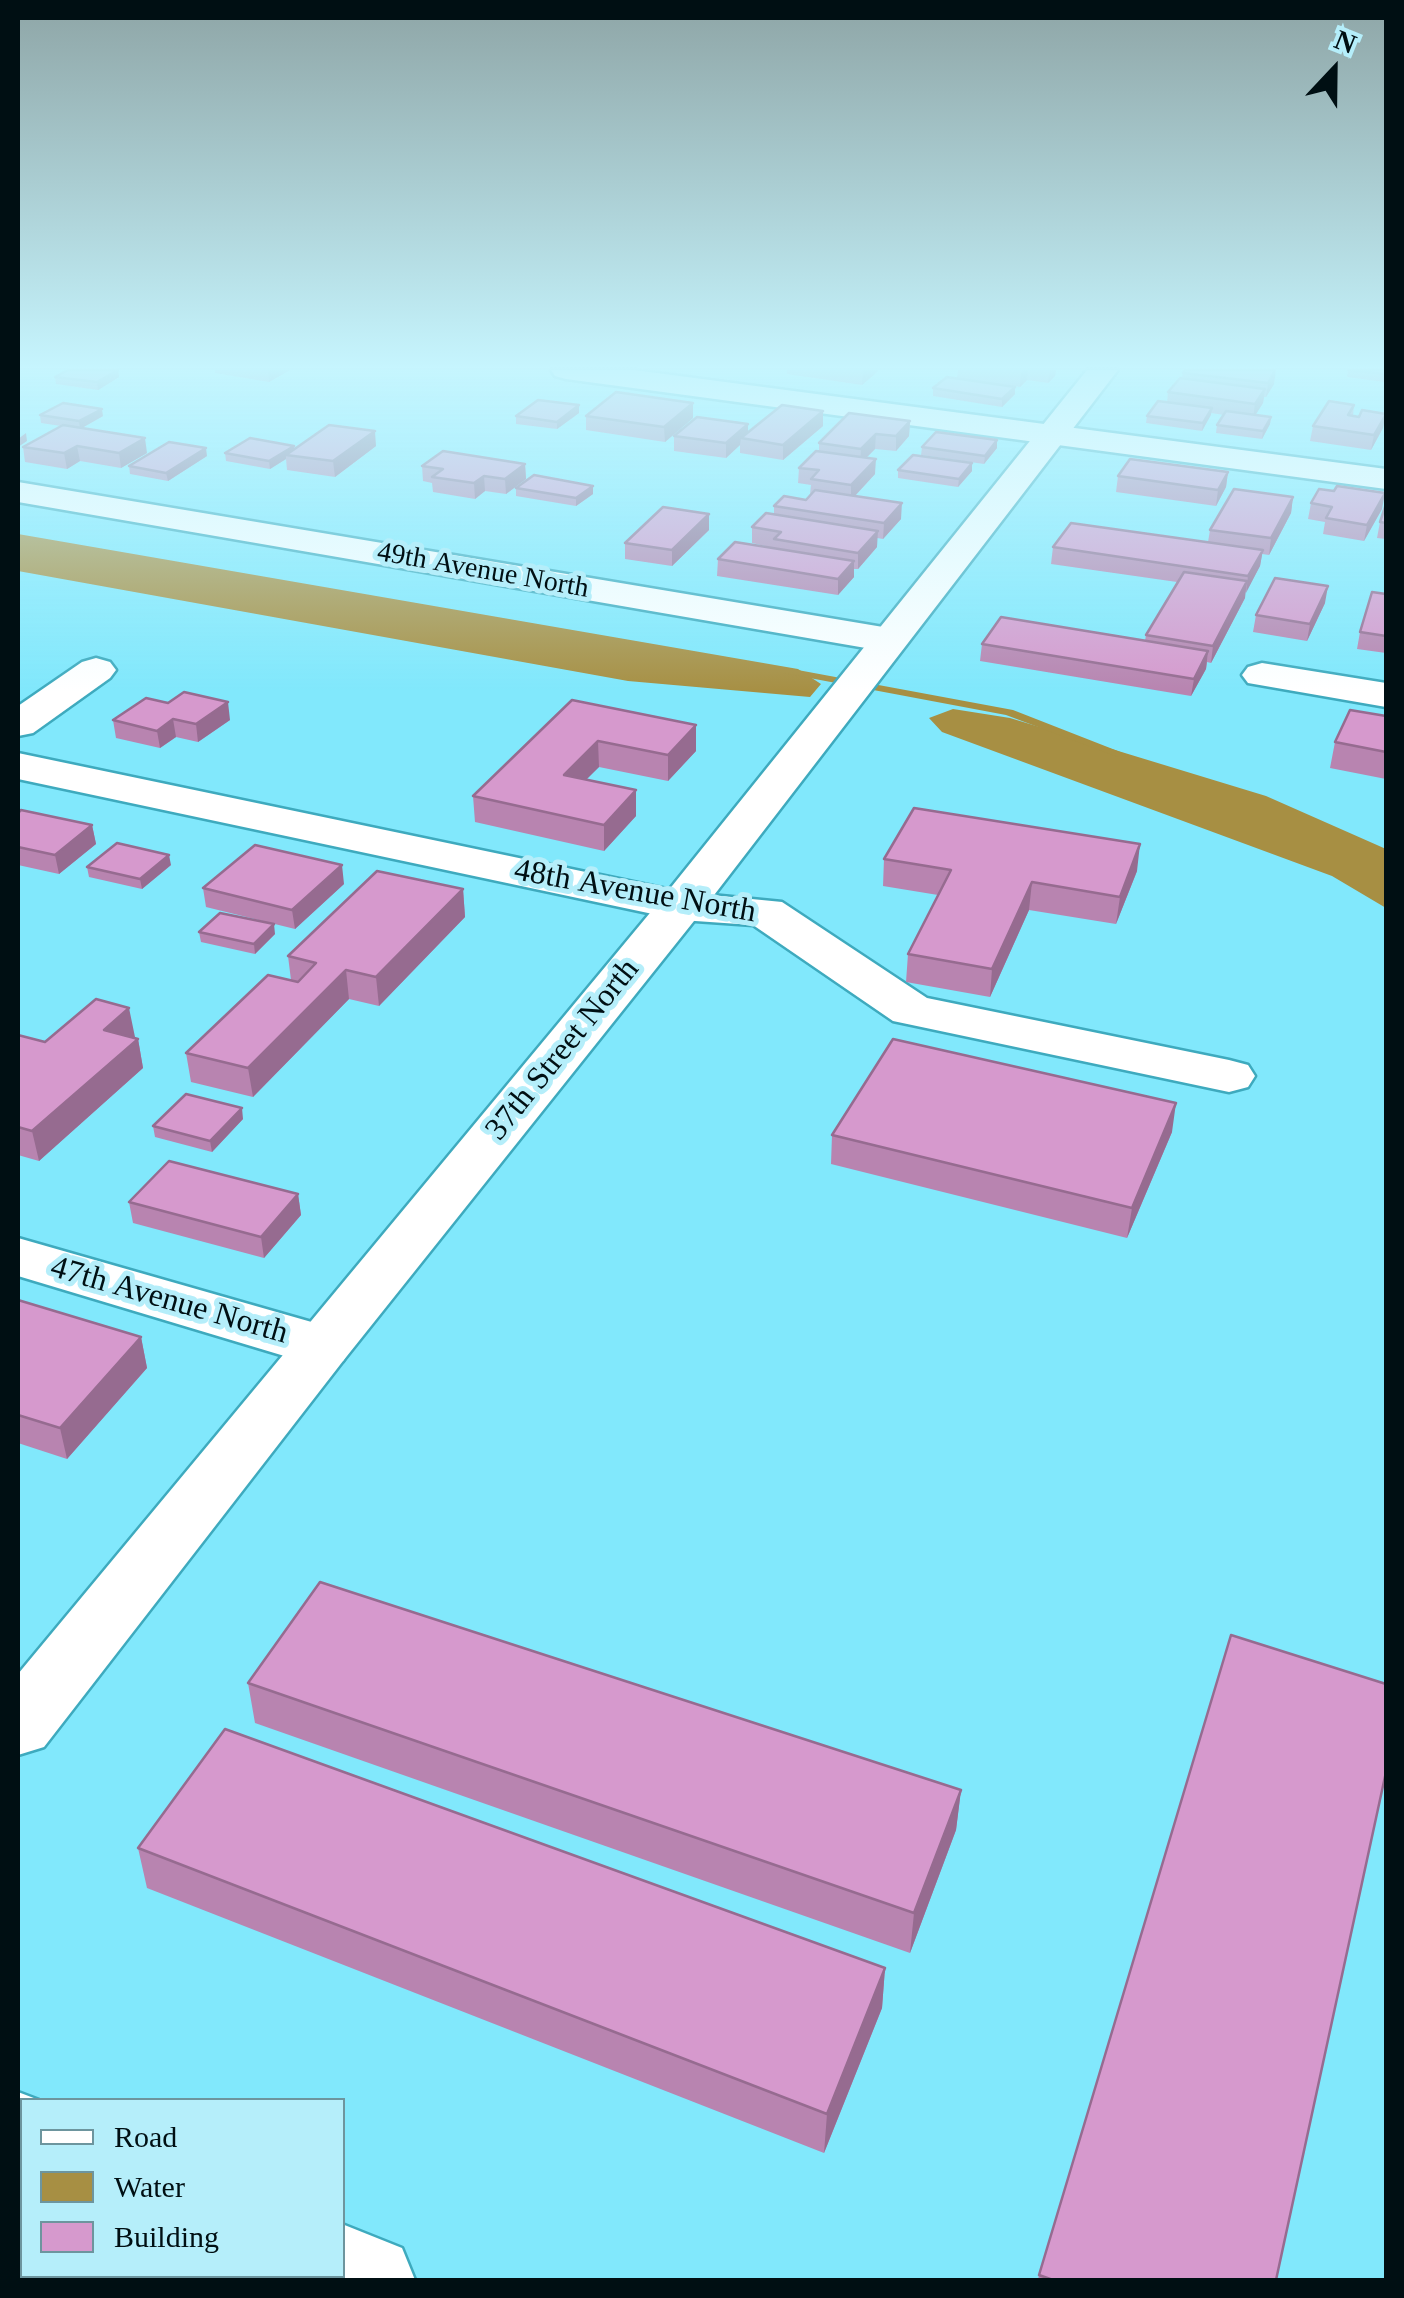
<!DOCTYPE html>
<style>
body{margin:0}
#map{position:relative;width:1404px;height:2298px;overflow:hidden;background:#81e8fc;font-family:"Times New Roman",serif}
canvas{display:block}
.frame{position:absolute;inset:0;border:20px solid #000f13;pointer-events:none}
.legend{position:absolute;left:20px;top:2098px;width:325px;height:180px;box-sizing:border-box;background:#b5eefa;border:2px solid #6d959e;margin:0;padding:12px 18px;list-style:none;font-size:30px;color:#000f13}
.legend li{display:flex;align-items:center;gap:20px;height:50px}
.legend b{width:50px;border:2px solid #6d959e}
.north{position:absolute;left:1284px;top:20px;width:100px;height:100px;-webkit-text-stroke:8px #b5eefa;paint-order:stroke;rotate:22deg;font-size:28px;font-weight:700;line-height:40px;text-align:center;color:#000f13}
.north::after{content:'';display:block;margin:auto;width:35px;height:45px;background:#000f13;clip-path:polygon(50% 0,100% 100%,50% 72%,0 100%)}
</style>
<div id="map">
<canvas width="1404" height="2298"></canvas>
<div class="frame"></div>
<ul class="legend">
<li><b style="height:12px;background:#fff"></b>Road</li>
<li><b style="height:28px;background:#a78f43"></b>Water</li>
<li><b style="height:28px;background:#d699cd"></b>Building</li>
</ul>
<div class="north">N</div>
</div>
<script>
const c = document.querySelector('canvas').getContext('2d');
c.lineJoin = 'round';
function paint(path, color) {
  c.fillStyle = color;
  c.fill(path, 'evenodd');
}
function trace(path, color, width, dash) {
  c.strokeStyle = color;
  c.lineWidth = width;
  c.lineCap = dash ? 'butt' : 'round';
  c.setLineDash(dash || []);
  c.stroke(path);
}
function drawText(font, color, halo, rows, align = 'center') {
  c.font = font + ' "Times New Roman",serif';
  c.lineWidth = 10;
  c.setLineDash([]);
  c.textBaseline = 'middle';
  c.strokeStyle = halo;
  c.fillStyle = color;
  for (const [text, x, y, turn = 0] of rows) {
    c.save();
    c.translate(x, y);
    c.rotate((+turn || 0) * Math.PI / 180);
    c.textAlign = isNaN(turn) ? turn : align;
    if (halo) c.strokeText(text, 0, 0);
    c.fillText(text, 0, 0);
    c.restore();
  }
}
const water = new Path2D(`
 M18,534l780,135 23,15 -11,13 -182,-16 -610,-110z
 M953,709l57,9 256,78 120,53v59l-54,-32 -390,-144 -13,-14z`);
const stream = new Path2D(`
 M787,668l226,42 115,45 -2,2h-8l-112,-42 -223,-42v-4z`);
const minor = new Path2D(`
 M551,370h83l752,99v20l-820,-110 -11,-3z
 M18,482l871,146 14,4 5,8 -5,8 -14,4 -871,-150z
 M96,658l14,4 6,8 -6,8 -77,55 -15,3v-30l64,-44z
 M1262,663l124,20v24l-138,-24 -6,-8 6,-8z
 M18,753l663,139 101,10 145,96 302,62 19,5 7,11 -7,11 -19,5 -336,-71 -140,-96 -72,-5 -663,-141z
 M18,1238l325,93 9,15 -9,15 -22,6 -303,-91z
 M18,2092l21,8h-17v76l-4,-2z
 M342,2224l60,24 13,32h-114l-2,-4h43z`);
const tertiary = new Path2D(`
 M1087,370h31l-420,546 -355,445 -299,386 -26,8v-81l646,-778z`);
const wall = new Path2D(`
 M118,370l1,7 -21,13 -42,-6 -1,-7z
 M215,370h75l-21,12 -54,-9z
 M787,370h91l-1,2 -15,13 -75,-11z
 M958,370h98l-1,6 -7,7 -21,-3 -7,7 -63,-9z
 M1348,370h38v5l-2,7 -37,-5z
 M1183,373l91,11 -8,13h-2l-1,6 -8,12 16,2 -1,7 -8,15 -46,-6 1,-8 7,-10 -13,-2 -9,18 -56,-8 1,-7 20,-14 1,-10 14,-14z
 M933,388l82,6 -13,13 -69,-11z
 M693,403v15l-28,24 -79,-12v-14z
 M579,405v8l-22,16 -41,-5v-8z
 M1354,405l-1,11 30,12 -12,22 -61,-9 3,-15z
 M40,415l63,1 -21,12 65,25 -26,15 -41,-7 -13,8 -42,-7 -2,-15 38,-21 -20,-3z
 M910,421l-1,15 -13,15 -21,-2 -9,9 9,16 -20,22 46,23 -18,20 -6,-1v9l-19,22h-4v8l-16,18 -121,-19 1,-17 56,-11 -22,-5v-16l22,-12v-9l32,-6 4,-6 1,-9 -13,-2 1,-15 20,-17v-8z
 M823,426l-40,34 -43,-7v-8l-14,13 -52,-7v-15z
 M376,446l-41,31 -48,-7 -1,-11 -16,10 -44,-8 -1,-8z
 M922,447l75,1 -13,16 -63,-9z
 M207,456l-39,25 -38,-7 -1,-8z
 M525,464l1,15 -20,15 -21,-3 -10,8 -42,-7 -1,-9 -9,-2 -1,-15z
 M898,470l74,1 -14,16 -60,-9z
 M1228,472l-2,15 -10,19 -100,-14 2,-16z
 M593,486v8l-17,12 -60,-10v-8z
 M1293,497l-2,16 -22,42 -7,-1 -2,12 -15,27v5l-34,65 -4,-1 -1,7 -15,27 -211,-35 2,-17 163,-3 1,-6 31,-53 -126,-18 2,-17 155,-5 2,-12z
 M1311,503l71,6 -18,32 -41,-7 2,-12 -17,-3z
 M1386,504v35l-9,-1 3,-16z
 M709,530l-37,36 -47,-7v-16z
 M1386,594v59l-29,-4 3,-17z
 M1325,603l-18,38 -54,-9 3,-17z
 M572,700l124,25v26l-28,30 -69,-14 -13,12 50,37 -32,35 -129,-29 -2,-26z
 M1386,716v63l-56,-11 5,-26z
 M113,720h117l-32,22 -22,-5 -16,11 -44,-10z
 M18,813l74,12 4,19 -37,30 -41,-9z
 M884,859l253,12 -21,53 -87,-14 -39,87 -84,-15 2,-28 30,-59 -55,-9z
 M171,865l-29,24 -53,-12 -2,-10z
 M344,884l-49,45 -89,-22 -3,-19z
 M463,889l2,28 -86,89 -30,-7 -96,98 -62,-15 -5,-29 105,-73 -3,-24z
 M199,932l76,2 -20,20 -54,-12z
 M18,1035l27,7 90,-5 3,2 5,29 -104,93 -21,-6z
 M243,1119l-31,33 -57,-15 -2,-11z
 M1172,1132l-45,106 -296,-74 1,-29z
 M298,1194l3,21 -37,43 -131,-35 -4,-21z
 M18,1300l123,37 6,31 -80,91 -49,-16z
 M248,1683l713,107 -5,40 -46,123 -655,-230z
 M138,1848l747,120 -3,40 -58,145 -677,-265z
 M1039,2275l237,5h-238z`);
const shadedWall = new Path2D(`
 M118,370l1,7 -21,13 -1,-8z
 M268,370h22l-21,12z
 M864,370h14l-1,2 -15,13 1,-14z
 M1024,370h4l-1,10 -7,7 1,-14z
 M1050,370h6l-1,6 -7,7z
 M1276,370l-2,14 -8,13 2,-14z
 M1015,387v7l-13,13v-8z
 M1265,389l-2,14 -10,16 2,-15z
 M693,403v15l-28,24 -1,-15z
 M579,405v8l-22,16v-7z
 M1212,408l-1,7 -9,16 1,-8z
 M102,409l1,7 -23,13 -1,-8z
 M823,411v15l-40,34v-15z
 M1386,414l-3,14 -12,22 3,-15z
 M1271,417l-1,7 -8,15 1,-8z
 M910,421l-1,15 -13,15v-15z
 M748,424v15l-7,-1 -1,7 -14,13v-15z
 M375,431l1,15 -41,31 -2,-16z
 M26,433l1,8 -9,6v-8z
 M876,434l-1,15 -15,15 1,-15z
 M145,438l2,15 -26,15 -2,-15z
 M997,440v8l-13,16 1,-8z
 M77,446l3,15 -13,8 -3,-16z
 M294,446l1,7 -9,2v4l-16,10 -1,-8z
 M206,448l1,8 -39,25 -2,-8z
 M876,459l-1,15 -24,26v-15z
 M972,463v8l-14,16 1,-8z
 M525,464l1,15 -20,15 -1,-15z
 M1228,472l-2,15 -10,19 2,-16z
 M484,476l1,15 -10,8 -1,-16z
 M593,486v8l-17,12v-8z
 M1385,493l-3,16 -18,32 3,-16z
 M1293,497l-2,16 -22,42 2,-17z
 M902,503l-1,16 -18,20 1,-16z
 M709,514v16l-37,36v-16z
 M878,531l-1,16 -19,22v-16z
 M1263,550l-3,16 -14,27 2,-17z
 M854,561v16l-16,18v-16z
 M1247,581l-2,17 -34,65 2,-17z
 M1328,586l-3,17 -18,38 3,-17z
 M1208,651l-2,18 -15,27 3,-17z
 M228,702l2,18 -32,22 -2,-18z
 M173,719l3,18 -16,11 -3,-17z
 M696,725v26l-28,30v-26z
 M598,741l1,26 -34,34 -1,-26z
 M636,790v26l-32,35v-26z
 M92,825l4,19 -37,30 -4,-19z
 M1140,844l-3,27 -21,53 4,-27z
 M169,855l2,10 -29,24 -2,-10z
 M342,865l2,19 -49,45 -3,-19z
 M1032,882l-3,28 -39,87 2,-28z
 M463,889l2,28 -86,89 -3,-29z
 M274,924l1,10 -20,20 -1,-10z
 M346,970l3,29 -96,98 -5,-29z
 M129,1008l6,29 -25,22 -6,-29z
 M138,1039l5,29 -104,93 -7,-30z
 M1176,1103l-4,29 -45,106 5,-30z
 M242,1108l1,11 -31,33 -2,-11z
 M298,1194l3,21 -37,43 -3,-21z
 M141,1337l6,31 -80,91 -7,-31z
 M961,1790l-5,40 -46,123 4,-40z
 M885,1968l-3,40 -58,145 3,-39z`);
const building = new Path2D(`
 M68,370h50l-21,12 -42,-5z
 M1185,370h90l-7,13 -85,-10z
 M1348,370h38v1l-1,3z
 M947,377l68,10 -13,12 -69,-11z
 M1180,378l85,11 -10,15 -87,-12z
 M616,392l77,11 -29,24 -78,-11z
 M538,400l41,5 -22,17 -41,-6z
 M1158,401l54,7 -9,15 -56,-7z
 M1329,401l25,4 -6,10 11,2 3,-7 24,4 -12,21 -61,-9z
 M63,403l39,6 -23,12 -39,-6z
 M782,405l41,6 -40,34 -42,-7z
 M1226,411l45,6 -8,14 -46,-6z
 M849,413l61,8 -14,15 -20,-2 -15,15 -42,-6z
 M697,417l51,7 -22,19 -52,-7z
 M63,425l82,13 -26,15 -42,-7 -13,7 -41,-6z
 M329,425l46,6 -42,30 -47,-6z
 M936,432l61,8 -12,16 -63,-9z
 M250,438l44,8 -25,15 -44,-8z
 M169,442l37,6 -40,25 -37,-7z
 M443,451l82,13 -20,15 -21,-3 -10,7 -42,-6 11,-8 -21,-3z
 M816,451l60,8 -25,26 -40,-6 8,-9 -20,-2z
 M913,455l59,8 -13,16 -61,-9z
 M1130,459l98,13 -10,18 -100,-14z
 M534,475l59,11 -17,12 -60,-10z
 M1337,486l48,7 -18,32 -41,-7 6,-11 -21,-4 8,-14 15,2z
 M1234,489l59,8 -22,41 -61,-8z
 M815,490l87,13 -18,20 -110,-17 10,-10 22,4z
 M1386,504v19l-6,-1z
 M663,507l46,7 -37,36 -47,-7z
 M766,513l112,18 -20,22 -84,-14 7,-7 -29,-5z
 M1071,523l192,27 -15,26 -195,-29z
 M735,542l119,19 -16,18 -120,-20z
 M1184,572l63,9 -34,65 -67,-11z
 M1275,578l53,8 -18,38 -54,-9z
 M1372,592l14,2v42l-26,-4z
 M1001,617l207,34 -14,28 -212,-35z
 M184,692l44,10 -32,22 -23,-5 -16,12 -44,-11 33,-22 22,5z
 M572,700l124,25 -28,30 -70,-14 -34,34 72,15 -32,35 -131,-29z
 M1350,710l36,6v36l-51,-10z
 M914,808l226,36 -20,53 -88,-15 -40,87 -84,-15 43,-84 -67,-11z
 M21,810l71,15 -37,30 -37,-8v-34z
 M117,843l52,12 -29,24 -53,-12z
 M255,845l87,20 -50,45 -89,-22z
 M377,871l86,18 -87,88 -30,-7 -98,98 -62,-15 82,-78 30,7 18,-19 -28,-7z
 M220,913l54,11 -20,20 -55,-12z
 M96,999l33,9 -25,22 34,9 -106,92 -14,-4v-92l27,7z
 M893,1039l283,64 -44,105 -300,-73z
 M186,1094l56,14 -32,33 -57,-15z
 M169,1161l129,33 -37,43 -132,-35z
 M18,1300l123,37 -81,91 -42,-13z
 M320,1582l641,208 -47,123 -666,-230z
 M1231,1635l155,49v88l-110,508h-223l-14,-5z
 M225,1729l660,239 -58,146 -689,-266z`);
const farStreetnames = [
 ["49th Avenue North",483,571,10]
];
const streetNames = [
 ["48th Avenue North",635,892,10],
 ["37th Street North",563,1050,-51],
 ["47th Avenue North",169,1301,16]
];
paint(water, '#a78f43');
paint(stream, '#a78f43');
trace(minor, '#3eaabe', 5);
trace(tertiary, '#3eaabe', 5);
paint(minor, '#fff');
paint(tertiary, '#fff');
paint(wall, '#b884b0');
paint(shadedWall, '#966b90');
paint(building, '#d699cd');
trace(building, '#966b90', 2.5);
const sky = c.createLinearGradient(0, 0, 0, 692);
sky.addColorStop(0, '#8ea5a6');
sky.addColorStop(0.53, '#c6f5fe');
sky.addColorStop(1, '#c6f5fe00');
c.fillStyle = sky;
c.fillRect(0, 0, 1404, 692);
drawText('28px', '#000f13', '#b5eefa', farStreetnames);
drawText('32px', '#000f13', '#b5eefa', streetNames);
</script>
